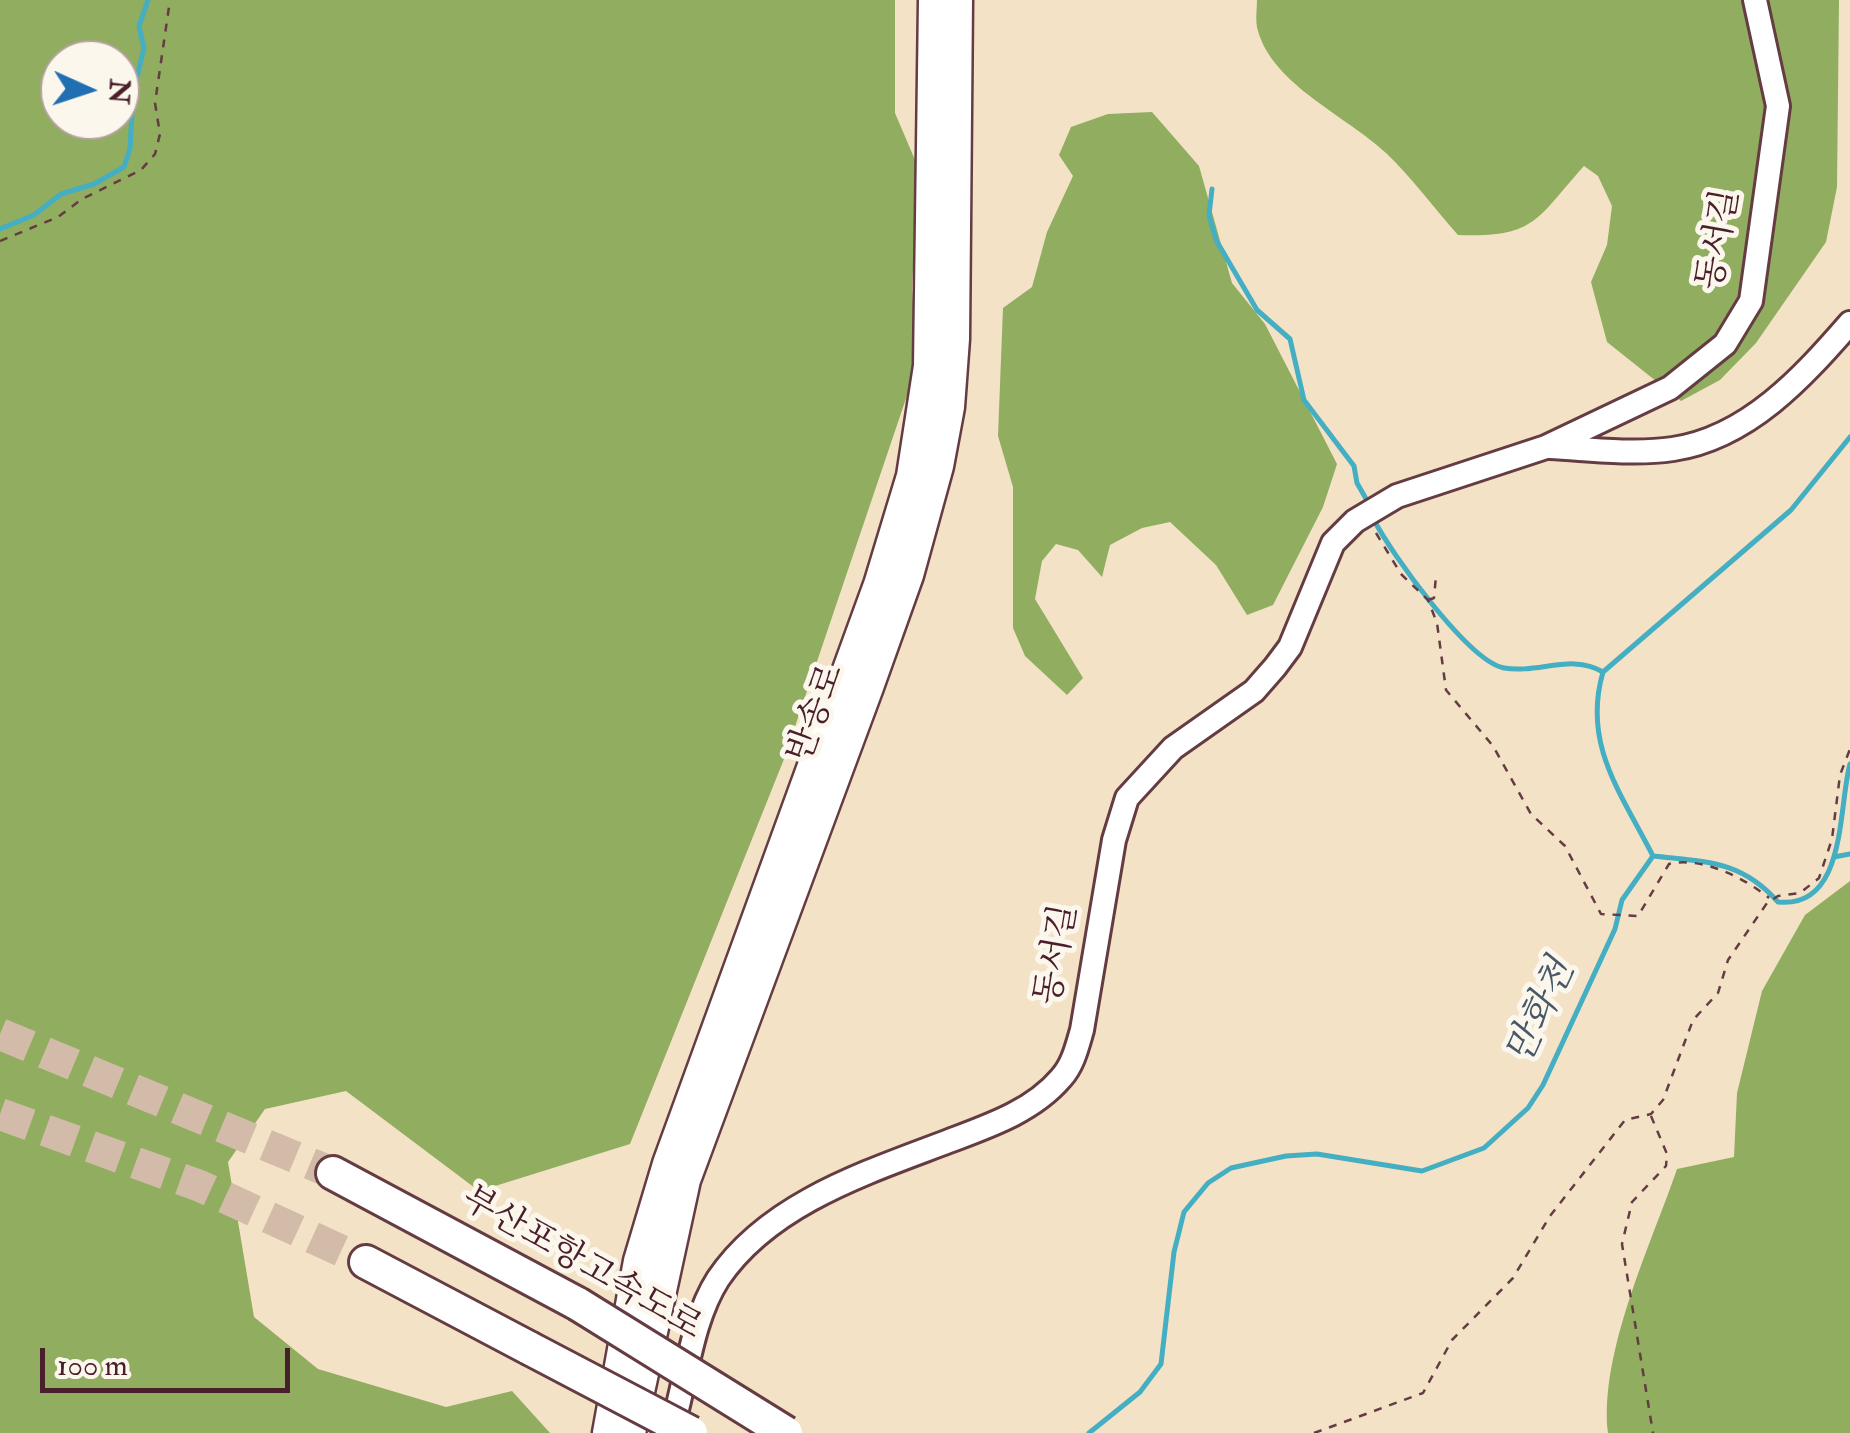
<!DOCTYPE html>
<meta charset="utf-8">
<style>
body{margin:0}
#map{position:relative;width:1850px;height:1433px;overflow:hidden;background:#f4e2c7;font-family:"IM FELL Double Pica",serif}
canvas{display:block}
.north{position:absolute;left:40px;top:40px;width:100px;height:100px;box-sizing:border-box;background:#fbf7ec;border:2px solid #b4a19f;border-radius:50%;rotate:93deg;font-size:28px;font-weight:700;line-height:40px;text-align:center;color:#4a1f2b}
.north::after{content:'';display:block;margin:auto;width:35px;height:45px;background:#1f6fb2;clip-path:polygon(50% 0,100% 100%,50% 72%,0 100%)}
.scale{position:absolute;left:40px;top:1348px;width:250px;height:45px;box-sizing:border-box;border:5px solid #4a1f2b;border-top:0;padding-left:12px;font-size:30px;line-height:35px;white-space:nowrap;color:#4a1f2b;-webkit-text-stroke:8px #fbf7ec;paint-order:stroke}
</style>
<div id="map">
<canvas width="1850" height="1433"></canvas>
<div class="north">N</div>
<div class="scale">100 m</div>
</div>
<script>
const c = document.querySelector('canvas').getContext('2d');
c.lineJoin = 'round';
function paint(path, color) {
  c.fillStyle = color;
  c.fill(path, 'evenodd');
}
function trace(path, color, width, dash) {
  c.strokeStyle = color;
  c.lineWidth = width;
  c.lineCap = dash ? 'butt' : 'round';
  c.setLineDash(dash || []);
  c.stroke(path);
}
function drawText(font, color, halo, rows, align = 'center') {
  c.font = font + ' "IM FELL Double Pica","Noto Serif KR",serif';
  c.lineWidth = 10;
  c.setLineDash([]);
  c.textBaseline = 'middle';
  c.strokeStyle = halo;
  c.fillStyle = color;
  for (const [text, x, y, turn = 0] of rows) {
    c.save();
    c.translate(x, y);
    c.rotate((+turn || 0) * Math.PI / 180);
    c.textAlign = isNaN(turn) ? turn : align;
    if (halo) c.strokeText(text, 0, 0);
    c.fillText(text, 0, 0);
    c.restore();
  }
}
const forest = new Path2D(`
 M0,0h895v113l23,54 -6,122 5,77 -133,393 -154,385 -151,47 -133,-100 -81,18 -37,53 26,155 64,52 128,38 66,-16 38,42h-550zM60,60h60v60h-60z
 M1257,0h582l-2,187 -11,55 -70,101 -36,37 -39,21 -74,-59 -16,-60 16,-37 5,-39 -14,-30 -14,-10c-48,53 -48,72 -126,69 -24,-27 -46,-57 -72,-82 -38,-36 -113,-68 -128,-122 -3,-9 -1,-22 -1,-31z
 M1152,112l47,54 33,117 33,41 72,140 -14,43 -50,98 -26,10 -31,-50 -46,-43 -28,6 -32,17 -8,32 -24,-27 -22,-6 -14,17 -7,38 48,79 -16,17 -42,-39 -12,-28v-141l-15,-51 5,-128 29,-21 15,-55 26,-56 -14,-21 12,-28 37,-13z
 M1850,881v552h-242c-9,-80 43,-188 69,-264l57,-12 3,-64 25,-102 43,-76z`);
const stream = new Path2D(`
 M1212,189l-3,26 7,25 41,70 33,29 14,61 50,66 3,17 12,21
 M0,229l34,-14 27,-21 33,-10 30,-17 6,-18 3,-55 11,-46 -5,-22 9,-26
 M1374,520c17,33 94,141 130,148 34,6 68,-15 99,4
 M1654,856c52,6 87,4 124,46 69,7 60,-95 72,-138
 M1834,857l16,-3
 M1089,1433l51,-41 21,-28 13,-112 10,-40 24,-29 23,-15 55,-12 31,-2 105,17 62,-23 44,-40 15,-23 72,-156 7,-29 31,-44c-32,-63 -71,-112 -50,-184l188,-162 59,-73`);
const highwayTunnel = new Path2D(`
 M0,1034l333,139
 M0,1114l200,72 166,76`);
const path = new Path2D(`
 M0,241l58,-24 24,-18 59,-29 14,-16 5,-20 -5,-31 15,-103
 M1376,533l25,41 27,26 9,23 9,67 47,56 38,68 34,32 36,68 37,2 31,-52c32,-8 76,14 100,34
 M1428,600l6,-2 2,-22
 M1651,1116l16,38 -1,12 -34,36 -10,42 31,189
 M1314,1433l109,-40 29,-53 61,-62 37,-62 75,-96 26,-6 12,-14 30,-80 25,-27 10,-33 39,-57 11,-7 22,-3 19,-15 13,-39 8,-64 10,-26`);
const minor = new Path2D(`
 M1550,447c40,2 83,8 123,2 75,-11 130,-72 177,-126
 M658,1428l11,-3 6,-8c12,-44 18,-99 43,-138 51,-76 150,-107 231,-138 40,-15 84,-30 112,-63 12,-13 16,-31 21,-48l32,-190 13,-42 46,-50 81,-57 21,-24 15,-20 43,-104 22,-22 42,-25 149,-49 124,-59 55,-44 26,-43 27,-195 -23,-106`);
const major = new Path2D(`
 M608,1433l31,-172 29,-97 211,-579 33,-109 17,-110 5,-366
 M630,1433l55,-253 183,-493 40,-112 30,-109 11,-59 5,-68 3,-339`);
const highway = new Path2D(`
 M333,1173l245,131
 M366,1262l163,86`);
const highwayBridge = new Path2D(`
 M578,1304l208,129
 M529,1348l162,85`);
const streetNames = [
 ["동서길",1721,240,-80],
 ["반송로",818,714,-70],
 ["동서길",1059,955,-80],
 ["부산포항고속도로",581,1265,30]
];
const waterNames = [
 ["만화천",1543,1013,-65]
];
paint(forest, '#90ad60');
trace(stream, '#44aec3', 5);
trace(highwayTunnel, '#d2bba8', 32, [32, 16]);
trace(minor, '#643c42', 28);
trace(major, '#643c42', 35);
trace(highway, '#643c42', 38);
trace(path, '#643c42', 2.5, [8, 8]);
trace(minor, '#fff', 22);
trace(major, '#fff', 30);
trace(highway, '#fff', 32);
trace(highwayBridge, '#643c42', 38, []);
trace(highwayBridge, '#fff', 32);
drawText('35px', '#4a1f2b', '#fbf7ec', streetNames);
drawText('italic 38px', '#485868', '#fbf7ec', waterNames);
</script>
